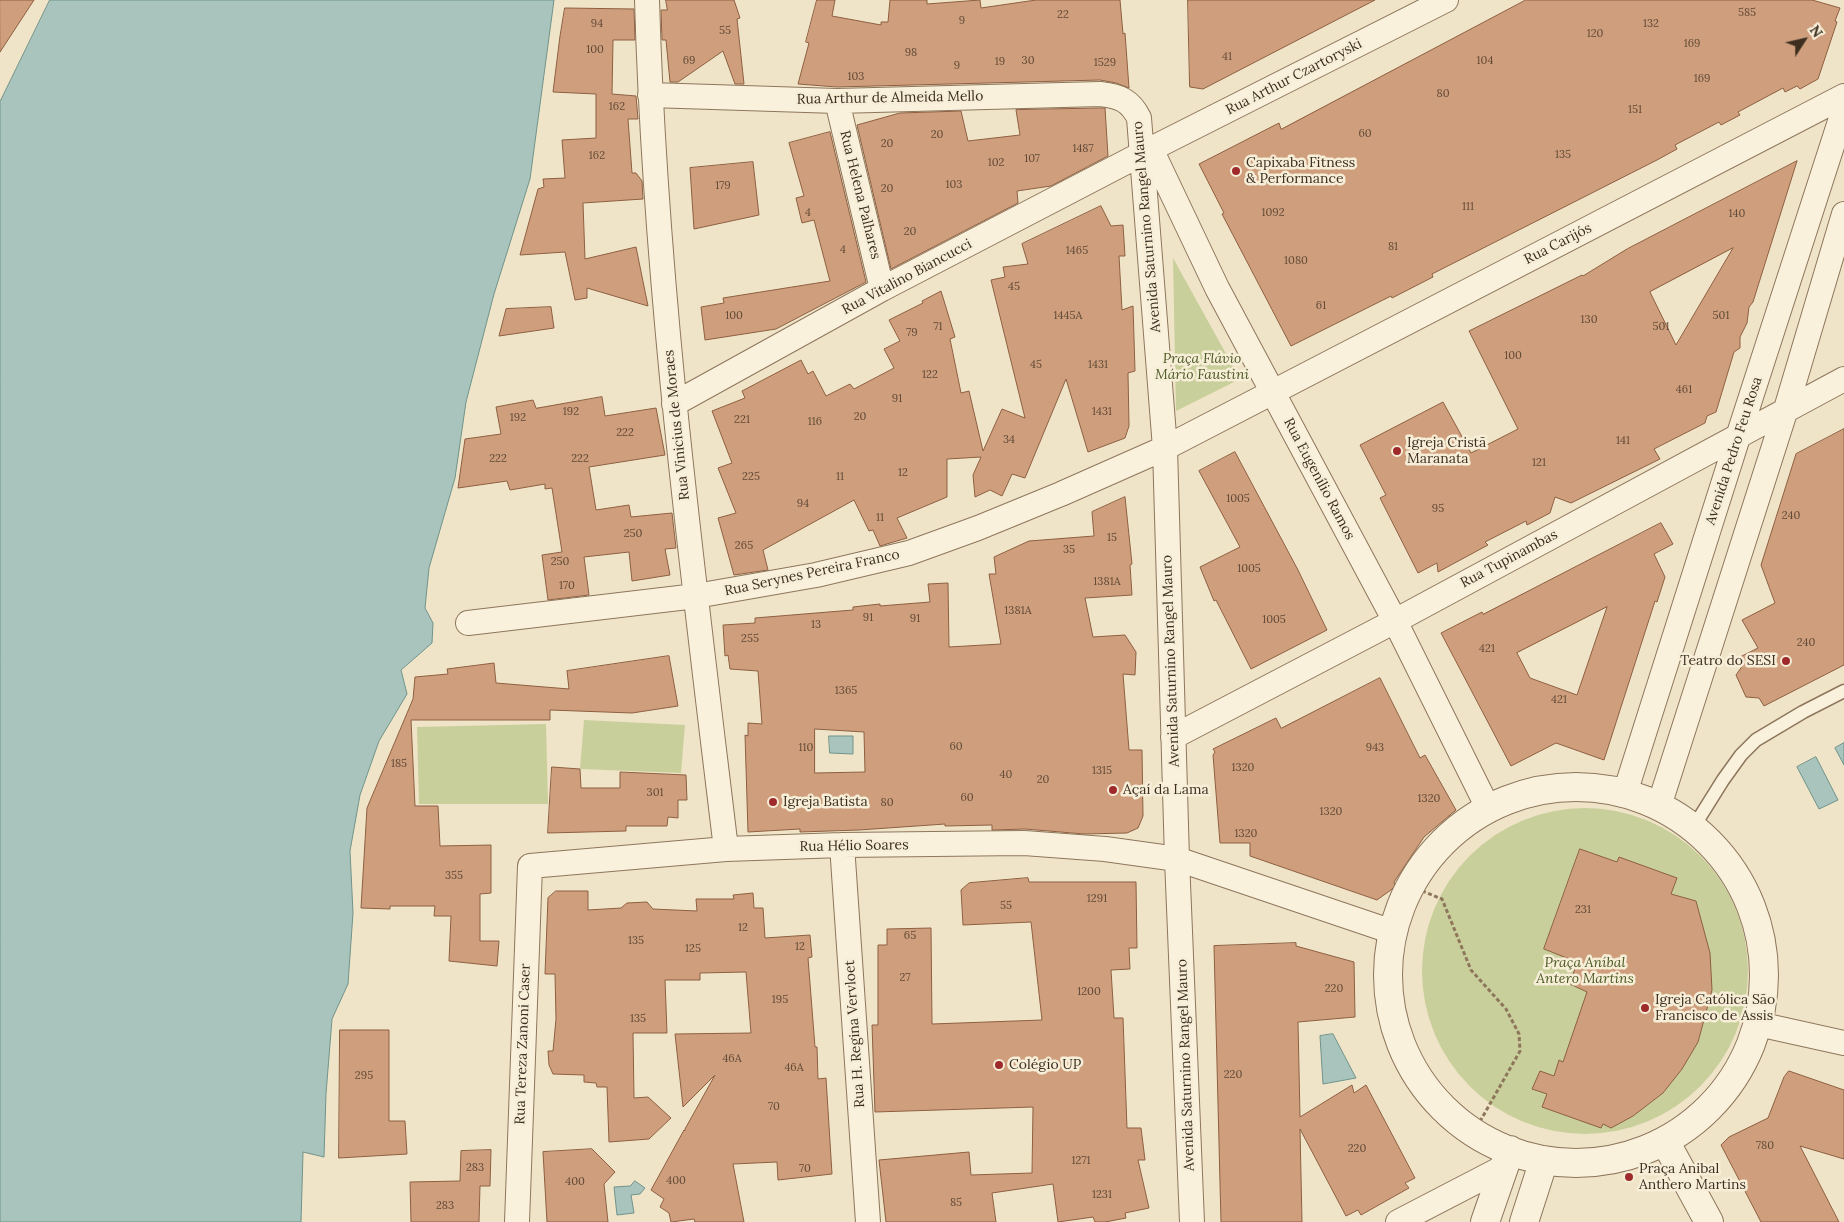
<!DOCTYPE html>
<meta charset="utf-8">
<style>
body{margin:0}
#map{position:relative;width:1844px;height:1222px;overflow:hidden;background:#f0e4c8;font-family:Lora,serif}
canvas{display:block}
.north{position:absolute;left:1779px;top:15px;width:50px;height:50px;-webkit-text-stroke:4px #f7eed8;paint-order:stroke;rotate:55deg;font-size:14px;font-weight:700;line-height:20px;text-align:center;color:#3d2e20}
.north::after{content:'';display:block;margin:auto;width:18px;height:22px;background:#3d2e20;clip-path:polygon(50% 0,100% 100%,50% 72%,0 100%)}
</style>
<div id="map">
<canvas width="1844" height="1222"></canvas>
<div class="north">N</div>
</div>
<script>
const c = document.querySelector('canvas').getContext('2d');
c.lineJoin = 'round';
function paint(path, color) {
  c.fillStyle = color;
  c.fill(path, 'evenodd');
}
function trace(path, color, width, dash) {
  c.strokeStyle = color;
  c.lineWidth = width;
  c.lineCap = dash ? 'butt' : 'round';
  c.setLineDash(dash || []);
  c.stroke(path);
}
function drawText(font, color, halo, rows, align = 'center') {
  c.font = font + ' Lora,serif';
  c.lineWidth = 5;
  c.setLineDash([]);
  c.textBaseline = 'middle';
  c.strokeStyle = halo;
  c.fillStyle = color;
  for (const [text, x, y, turn = 0] of rows) {
    c.save();
    c.translate(x, y);
    c.rotate((+turn || 0) * Math.PI / 180);
    c.textAlign = isNaN(turn) ? turn : align;
    if (halo) c.strokeText(text, 0, 0);
    c.fillText(text, 0, 0);
    c.restore();
  }
}
const green = new Path2D(`
 M1173,258l67,121 -64,32z
 M584,720l101,5 -4,48 -101,-4z
 M546,724l2,80h-129l-2,-77z
 M1422 971a163 163 0 1 1 326 0a163 163 0 1 1-326 0Z`);
const water = new Path2D(`
 M50,0h504l-24,179 -36,115 -28,108 -11,76 -26,90 -4,40 8,15 -1,20 -31,27 6,24 -28,47 -19,54 -10,56 3,62 -5,71 -16,35 -6,75 -2,63 -21,-5 -2,70h-301v-1120z
 M829,736h24v18l-23,-1z
 M1844,743v22l-9,-17z
 M1816,757l22,43 -19,9 -22,-42z
 M1333,1034l23,44 -33,6 -3,-48z
 M635,1181l10,7 -5,6 -9,1 3,18 -17,2 -3,-28 16,-1z`);
const building = new Path2D(`
 M0,0h34l-34,52z
 M666,0h68l6,18 -3,1 7,65h-9l-12,-33 -45,31h-8l-4,-42h-4l-1,-30h6z
 M817,0h18l-3,16 49,9v-3h7l2,-22h37v4l53,-4 1,8 55,-8h84l3,34 2,-1 4,55 -13,-5 -16,-3 -263,7 -39,-3 11,-41 -3,-1z
 M1188,0h187l-172,89 -13,-2z
 M1526,0h286l28,8 -5,13 2,1 -19,57 -18,10 -3,-3 -12,6 -2,-4 -45,24 2,3 -19,10 -2,-3 -44,23 2,4 -20,11 -225,114 1,3 -41,21 -1,-2 -100,50 -69,-132 2,-1 -25,-49 80,-41 2,6z
 M565,8l69,1 1,31h-22l-1,54 24,2 2,23h-10l4,54h4l6,8 1,18 -60,4 2,56 51,-12 12,59 -61,-18v10l-12,2 -10,-48 -45,3 18,-66 6,-2 -1,-8 22,-1 -3,-38 34,-2v-44l-43,-2 7,-56z
 M1099,108h6l3,48 -57,30 -34,5 1,12 -127,66 -34,-144 43,-12 61,-2 7,30 52,-6 -4,-25z
 M830,132l36,150 -90,47 -71,11 -4,-33 23,-4 -1,-5 107,-17 -16,-61 -12,3 -6,-25 8,-2 -15,-53z
 M1797,161l-44,141 -4,5 -2,16 -7,14v11l-6,4 -18,60 -9,4 -2,7 -51,26 6,10 -89,44 -16,-6 -5,16 -23,12 -1,-4 -41,21 3,3 -50,27 -1,-9 -19,10 -38,-75 6,-3 -26,-50 83,-43 28,51 47,-24 -49,-98 113,-56 1,1 44,-27zM1733,248l-57,97 -26,-53z
 M753,162l6,53 -65,14 -4,-61z
 M1101,206l10,20 12,-1 2,31h-6l3,54 11,-4 2,65 -7,2 1,53 -4,12 -37,14 -22,-73 -41,99 -13,-4 -10,22 -12,-6 -15,7 -2,-22 8,-18 -34,2v38l-50,21 10,20 -27,8 -7,-16 -4,1 -15,-31 -91,50 5,20 -34,5 -16,-57 18,-5 -18,-45 14,-5 -20,-52 33,-13 -3,-7 59,-31 7,14 5,-3 13,25 24,-12 4,5 40,-21 -10,-19 16,-8 -11,-21 34,-17 -1,-2 19,-10 14,46 -5,2 11,54 8,-2 14,60 19,-42 23,9 -34,-138 14,-3 -2,-10 25,-3 -6,-20z
 M551,307l3,21 -55,8 7,-27z
 M602,397l3,19 51,-8 9,47 -76,12 7,43 33,-5 2,12 41,-4 4,35 -11,1 5,26 -38,6 -3,-29 -45,5 5,38 -41,5 -6,-45 20,-3 -10,-64 -7,1v-5l-35,6 -3,-9 -49,7 7,-49 36,-5 -5,-27 37,-7 3,8z
 M1844,429v236l-80,41 -5,-8 -13,-1 -10,-22 7,-10 -3,-8 18,-9 -16,-28 33,-17 -14,-38 35,-111z
 M1235,452l63,118 29,60 -76,39 -35,-69 -2,1 -14,-34 40,-20 -41,-76z
 M1125,497l7,67 -2,1 2,30 -47,3 8,39 32,-2 11,17 -1,23 -12,-1 6,76h13l1,66 -5,12 -11,5 -43,1 -59,-5 -33,1v-5l-47,1v-2l-86,6 -59,2v-3l-52,3 -3,-97 3,1v-13l14,1 -4,-53 -28,-2 -2,-14 -3,1 -2,-31 32,-2v-5l98,-8v-3l27,-3v2l50,-4 -2,-18 20,-1 1,64 52,-3 -12,-70h7l-2,-17 35,-16 65,-5 -2,-24zM815,729l49,3 1,40 -50,1z
 M1661,523l12,21 -19,10 11,23 -8,25 -2,-1 -51,159 -48,-17 -45,23 -70,-133 41,-21 1,2zM1607,607l-30,88 -47,-17 -13,-25z
 M669,656l9,50 -46,7 -82,-3v10h-139l4,86h23l2,40 51,-1v48l-11,1v47h19l-2,25 -48,-5 2,-45h-17l1,-10h-45v3l-29,-1 6,-100 46,-109 2,-22 33,-3 -1,-5 47,-6 2,20 73,6 -2,-18z
 M1380,678l40,80 5,-3 31,55 -32,27 -30,45 1,5 -18,13 -127,-44v-13h-30l-7,-88 2,-3 -2,-3 63,-31 5,10z
 M552,767l28,2 1,19h39v-16l66,3 1,25h-9v18l-10,-1 -1,9h-41v5l-78,2z
 M1580,849l37,13 2,-5 58,21 -6,16 25,7 14,52 2,37 -14,52 -16,27 -19,24 -30,23 -22,12 -8,-4 -2,4 -59,-21 5,-13 -15,-5 8,-18 14,5 5,-16 4,2 24,-70 -17,-8 7,-22 -33,-13z
 M1028,878l1,4h107l1,66h-8l1,21 -19,1 3,48h9l4,110h14l4,32h-7l11,48 -24,5 1,5 -21,4h-10l-2,-5 -35,5 -5,-38 -61,9 4,29h-110l-7,-62 90,-8 2,23 61,-2 1,-66 -158,5 -3,-87h6v-80h9v-16l44,-1 1,96 110,-4 -11,-98 -68,3 -2,-35 8,-7z
 M556,891h32v19l33,-2 6,-5 20,-1 6,7 44,2 -1,-12h38l-1,-4 20,-2 1,15h9l2,30 45,-3 2,22 -4,1 7,89h2l1,32 8,-1 6,96 -54,6 -1,-18 -44,2 11,58h-49l-1,-3 -23,3 -2,-9 -9,-6 4,-8 -13,-9 33,-60 1,1v-2l30,-54 -32,32 -8,-73 76,-1 -5,-61 -46,1v7h-35l2,53h-34l1,65 14,-1 23,21 -22,21 -40,3 -2,-55h-10l-1,-4 -12,-1v-7l-31,-1 -4,-9 -1,-14h5l3,-32 -1,-45h-10l3,-76z
 M1296,943v3l58,16 1,55 -57,5 2,95 52,-32 2,8 12,-8 49,93 -10,5 4,5 -48,27 -3,-5 -12,6 -46,-87 2,93h-81l-7,-276z
 M340,1030h49v91h16l2,33 -68,4z
 M1789,1071l55,19v69l-44,-13 39,76h-78l-40,-77 8,-8 39,-19 16,-41z
 M592,1149l23,23 -11,12 4,38h-61l-4,-70z
 M491,1150l-1,36h-10l-1,36h-68l-1,-40 50,-1 1,-30z`);
const path = new Path2D(`
 M1410,886l32,13 29,71 35,39 13,25 1,17 -46,81`);
const service = new Path2D(`
 M1693,828l30,-48 18,-25 15,-15 47,-28 41,-21`);
const minor = new Path2D(`
 M647,0c8,284 45,566 79,849
 M650,95l187,6 263,-7c19,2 30,6 39,24l26,330 12,411 15,363
 M837,101l45,188
 M1151,149l66,139 178,333 93,187
 M674,404l208,-115 269,-140 295,-149
 M468,623l228,-27 120,-21 93,-22 69,-25 83,-34 104,-46 679,-352
 M1173,737l222,-116 449,-242
 M1625,793l113,-356 106,-328
 M1659,806l127,-397 58,-195
 M842,845l26,377
 M1758,1024l86,19
 M517,1222l13,-356 196,-17 116,-4 182,-2 81,6 72,10 216,73
 M1398,1222l106,-55`);
const tertiary = new Path2D(`
 M1388 975a188 188 0 1 1 376 0a188 188 0 1 1-376 0Z
 M1665,1141l44,81
 M1485,1222l25,-72
 M1524,1222l20,-62`);
const markers = [
 [1236,171,5,"#9e2a2b"],
 [1397,451,5,"#9e2a2b"],
 [1786,661,5,"#9e2a2b"],
 [1113,790,5,"#9e2a2b"],
 [773,802,5,"#9e2a2b"],
 [1645,1008,5,"#9e2a2b"],
 [999,1065,5,"#9e2a2b"],
 [1629,1177,5,"#9e2a2b"]
];
const numberNames = [
 ["585",1747,13],
 ["22",1063,15],
 ["9",962,21],
 ["94",597,24],
 ["132",1651,24],
 ["55",725,31],
 ["120",1595,34],
 ["169",1692,44],
 ["100",595,50],
 ["98",911,53],
 ["41",1227,57],
 ["69",689,61],
 ["30",1028,61],
 ["104",1485,61],
 ["19",1000,62],
 ["1529",1105,63],
 ["9",957,66],
 ["103",856,77],
 ["169",1702,79],
 ["80",1443,94],
 ["162",617,107],
 ["151",1635,110],
 ["60",1365,134],
 ["20",937,135],
 ["20",887,144],
 ["1487",1083,149],
 ["135",1563,155],
 ["162",597,156],
 ["107",1032,159],
 ["102",996,163],
 ["103",954,185],
 ["179",723,186],
 ["20",887,189],
 ["111",1468,207],
 ["4",808,213],
 ["1092",1273,213],
 ["140",1737,214],
 ["20",910,232],
 ["81",1393,247],
 ["4",843,250],
 ["1465",1077,251],
 ["1080",1296,261],
 ["45",1014,287],
 ["61",1321,306],
 ["100",734,316],
 ["1445A",1068,316],
 ["501",1721,316],
 ["130",1589,320],
 ["71",938,327],
 ["501",1661,327],
 ["79",912,333],
 ["100",1513,356],
 ["45",1036,365],
 ["1431",1098,365],
 ["122",930,375],
 ["461",1684,390],
 ["91",897,399],
 ["192",571,412],
 ["1431",1102,412],
 ["20",860,417],
 ["192",518,418],
 ["221",742,420],
 ["116",815,422],
 ["222",625,433],
 ["34",1009,440],
 ["141",1623,441],
 ["222",498,459],
 ["222",580,459],
 ["121",1539,463],
 ["12",903,473],
 ["225",751,477],
 ["11",840,477],
 ["1005",1238,499],
 ["94",803,504],
 ["95",1438,509],
 ["240",1791,516],
 ["11",880,518],
 ["250",633,534],
 ["15",1112,538],
 ["265",744,546],
 ["35",1069,550],
 ["250",560,562],
 ["1005",1249,569],
 ["1381A",1107,582],
 ["170",567,586],
 ["1381A",1018,611],
 ["91",868,618],
 ["91",915,619],
 ["1005",1274,620],
 ["13",816,625],
 ["255",750,639],
 ["240",1806,643],
 ["421",1487,649],
 ["1365",846,691],
 ["421",1559,700],
 ["60",956,747],
 ["110",806,748],
 ["943",1375,748],
 ["185",399,764],
 ["1320",1243,768],
 ["1315",1102,771],
 ["40",1006,775],
 ["20",1043,780],
 ["301",655,793],
 ["60",967,798],
 ["1320",1429,799],
 ["80",887,803],
 ["1320",1331,812],
 ["1320",1246,834],
 ["355",454,876],
 ["1291",1097,899],
 ["55",1006,906],
 ["231",1583,910],
 ["12",743,928],
 ["65",910,936],
 ["135",636,941],
 ["12",800,947],
 ["125",693,949],
 ["27",905,978],
 ["220",1334,989],
 ["1200",1089,992],
 ["195",780,1000],
 ["135",638,1019],
 ["46A",732,1059],
 ["46A",794,1068],
 ["220",1233,1075],
 ["295",364,1076],
 ["70",774,1107],
 ["780",1765,1146],
 ["220",1357,1149],
 ["1271",1081,1161],
 ["283",475,1168],
 ["70",805,1169],
 ["400",676,1181],
 ["400",575,1182],
 ["1231",1102,1195],
 ["85",956,1203],
 ["283",445,1206]
];
const streetNames = [
 ["Rua Arthur Czartoryski",1294,77,-27],
 ["Rua Arthur de Almeida Mello",890,98,-1],
 ["Rua Helena Palhares",860,195,76],
 ["Avenida Saturnino Rangel Mauro",1147,227,-95],
 ["Rua Carijós",1558,244,-27],
 ["Rua Vitalino Biancucci",907,277,-28],
 ["Rua Vinicius de Moraes",677,425,-96],
 ["Avenida Pedro Feu Rosa",1734,451,-72],
 ["Rua Eugenílio Ramos",1319,479,62],
 ["Rua Tupinambas",1509,559,-28],
 ["Rua Serynes Pereira Franco",812,573,-12],
 ["Avenida Saturnino Rangel Mauro",1171,661,-92],
 ["Rua Hélio Soares",854,846,-1],
 ["Rua H. Regina Vervloet",855,1034,-94],
 ["Rua Tereza Zanoni Caser",523,1044,-88],
 ["Avenida Saturnino Rangel Mauro",1186,1065,-92]
];
const poiNames = [
 ["Capixaba Fitness",1246,163],
 ["& Performance",1246,179],
 ["Igreja Cristã",1407,443],
 ["Maranata",1407,459],
 ["Teatro do SESI",1776,661,"right"],
 ["Açaí da Lama",1123,790],
 ["Igreja Batista",783,802],
 ["Igreja Católica São",1655,1000],
 ["Francisco de Assis",1655,1016],
 ["Colégio UP",1009,1065],
 ["Praça Anibal",1639,1169],
 ["Anthero Martins",1639,1185]
];
const parkNames = [
 ["Praça Flávio",1202,359],
 ["Mário Faustini",1202,375],
 ["Praça Aníbal",1585,963],
 ["Antero Martins",1585,979]
];
paint(green, '#c9cf9b');
paint(water, '#a9c4bc');
trace(water, '#6f938a', 1);
paint(building, '#cf9f7d');
trace(building, '#8d5f41', 1);
trace(service, '#8d765c', 15);
trace(minor, '#8d765c', 26);
trace(tertiary, '#8d765c', 30);
trace(path, '#8d765c', 3, [4, 2.5]);
trace(service, '#faf1dc', 12);
trace(minor, '#faf1dc', 24);
trace(tertiary, '#faf1dc', 28);
for (const [x, y, r, color] of markers) {
  const dot = new Path2D();
  dot.arc(x, y, r, 0, 2 * Math.PI);
  c.fillStyle = color;
  c.fill(dot);
  trace(dot, '#f7eed8', 2);
}
drawText('11px', '#624a37', null, numberNames);
drawText('14px', '#3d2e20', '#f7eed8', streetNames);
drawText('14px', '#3d2e20', '#f7eed8', poiNames, 'left');
drawText('italic 14px', '#4d5a26', '#f7eed8', parkNames);
</script>
